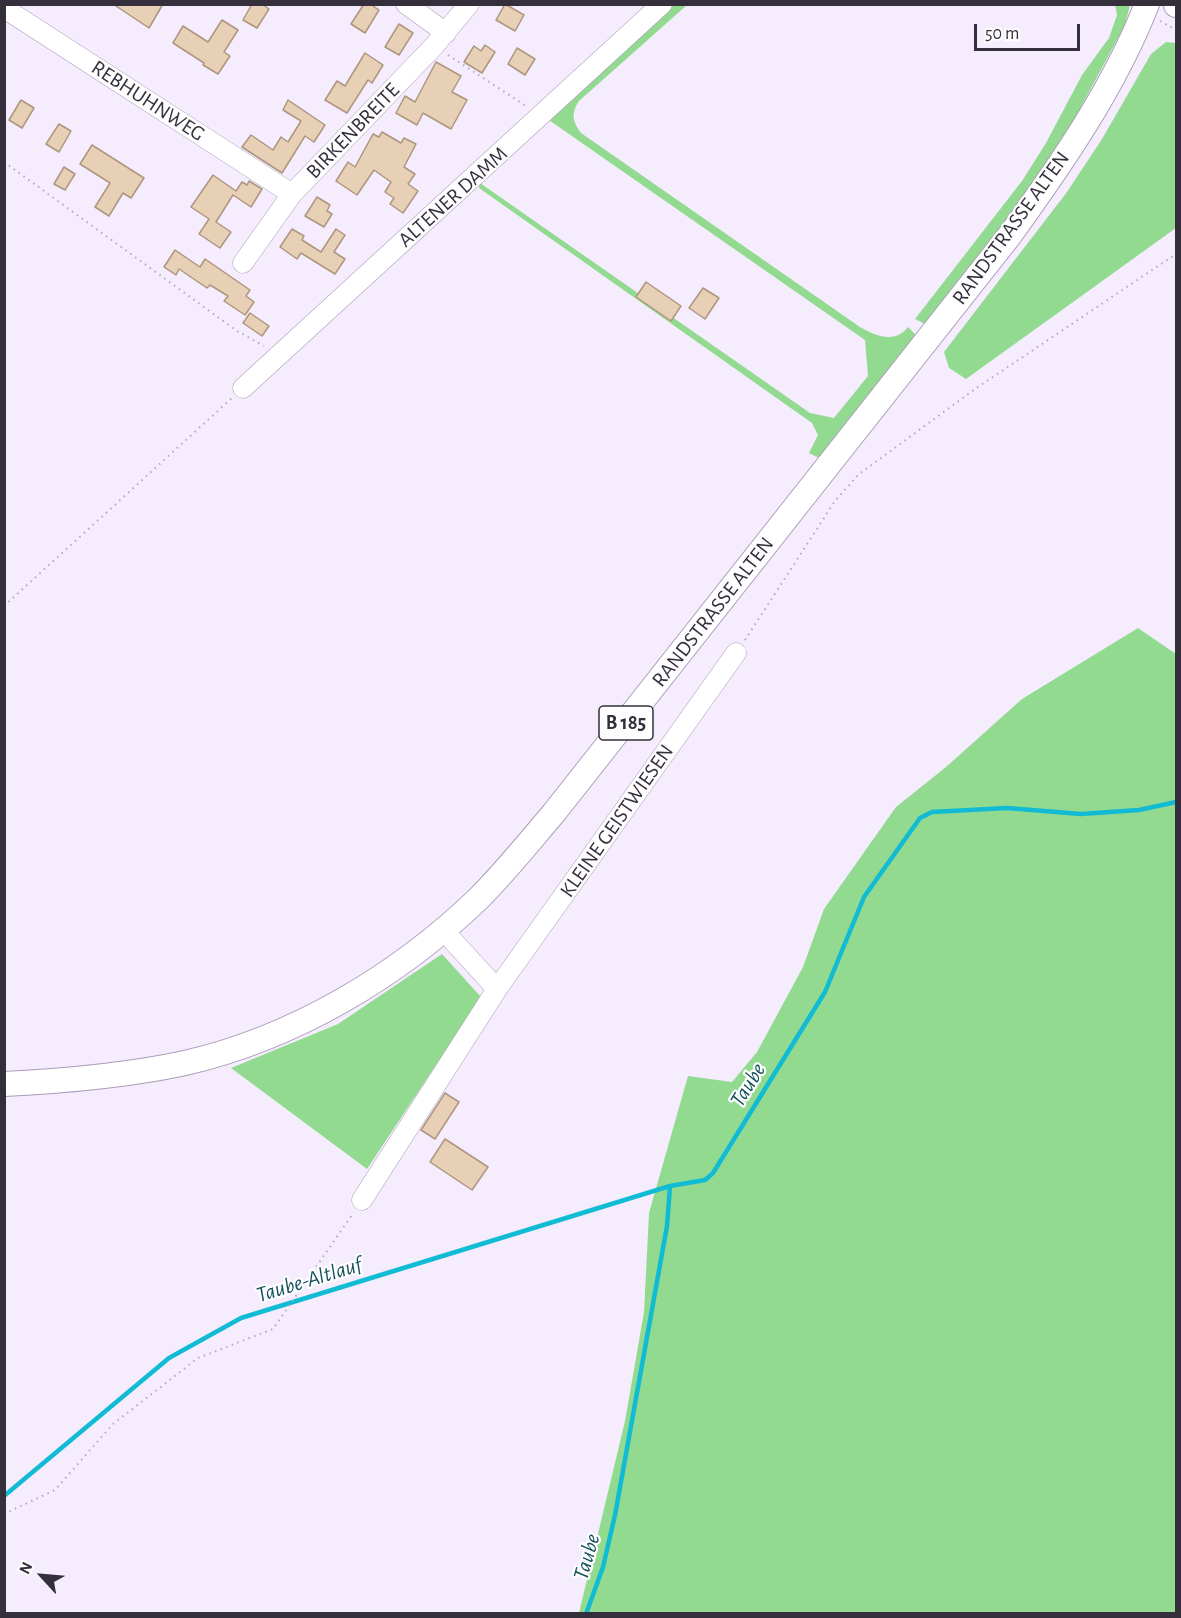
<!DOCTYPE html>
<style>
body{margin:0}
#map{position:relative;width:1181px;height:1618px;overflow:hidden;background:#f5ecfe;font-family:"Alegreya Sans",sans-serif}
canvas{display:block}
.frame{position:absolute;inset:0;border:6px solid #352f3b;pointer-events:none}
.north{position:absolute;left:12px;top:1546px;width:60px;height:60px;-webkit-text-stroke:4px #fdfdfd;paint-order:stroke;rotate:296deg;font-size:16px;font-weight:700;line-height:24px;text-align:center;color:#352f3b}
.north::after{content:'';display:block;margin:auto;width:21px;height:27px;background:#352f3b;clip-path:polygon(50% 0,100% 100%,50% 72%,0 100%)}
.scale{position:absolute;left:974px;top:24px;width:106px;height:27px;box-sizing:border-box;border:3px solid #352f3b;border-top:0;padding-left:8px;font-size:18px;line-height:21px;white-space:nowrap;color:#352f3b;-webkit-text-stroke:4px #fdfdfd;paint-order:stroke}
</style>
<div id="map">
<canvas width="1181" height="1618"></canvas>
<div class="frame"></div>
<div class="north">N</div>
<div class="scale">50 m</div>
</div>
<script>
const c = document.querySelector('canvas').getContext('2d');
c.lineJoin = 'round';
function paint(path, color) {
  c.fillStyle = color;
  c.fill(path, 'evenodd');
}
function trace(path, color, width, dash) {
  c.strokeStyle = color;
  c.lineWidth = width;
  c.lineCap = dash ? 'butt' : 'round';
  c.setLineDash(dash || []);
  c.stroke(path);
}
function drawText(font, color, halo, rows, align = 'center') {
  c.font = font + ' "Alegreya Sans",sans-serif';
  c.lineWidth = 4.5;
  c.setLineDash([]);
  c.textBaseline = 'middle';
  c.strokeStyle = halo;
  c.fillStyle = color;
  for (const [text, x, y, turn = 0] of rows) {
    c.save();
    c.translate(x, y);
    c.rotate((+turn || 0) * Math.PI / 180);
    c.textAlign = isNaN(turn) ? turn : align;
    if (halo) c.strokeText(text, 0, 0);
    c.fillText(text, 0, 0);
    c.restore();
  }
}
const green = new Path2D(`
 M668,5h19l-108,96c-8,12 -7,20 2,32l279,194c16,9 35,17 48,0l9,9 -98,122 -10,-5 9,-18 -6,-12 -333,-235 1,-5 330,230 24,5 34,-42 -3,-36 -319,-222z
 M1115,5h15l-5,20 -71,132 -127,168 -12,-6 107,-138 24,-38 36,-68 27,-37 8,-23z
 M1166,42l10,1v185l-210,151 -17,-11 -5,-16 123,-160 35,-53 49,-85z
 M1138,628l38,26v959h-597l46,-192 19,-109 5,-99 39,-137 44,6 25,-30 46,-85 21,-58 72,-102 50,-40 76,-68z
 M442,954l39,43 -114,172 -136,-101 107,-44z`);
const stream = new Path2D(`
 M4,1496l165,-138 72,-40 429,-132
 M586,1614l17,-47 12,-52 52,-289 3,-40 35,-6 8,-7 112,-181 39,-95 56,-79 12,-6 75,-4 74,6 58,-4 37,-8`);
const building = new Path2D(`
 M113,4h50l-14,24z
 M252,4h10l7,5 -12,19 -14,-8z
 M364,4h6l9,6 -14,23 -14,-9z
 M505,4l19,11 -9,16 -19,-11z
 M222,20l16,10 -14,22 6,4 -12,18 -15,-9 1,-2 -31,-20 10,-17 25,16z
 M399,24l14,9 -14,22 -14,-8z
 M485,45l10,7 -13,21 -18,-11 10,-16 7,5z
 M517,48l18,11 -10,16 -17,-11z
 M365,53l18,12 -11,18 -4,-3 -21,33 -22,-13 12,-19 8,5z
 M436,62l25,14 -9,16 15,8 -16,29 -28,-16 -6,12 -21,-12 9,-17 10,6z
 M21,100l13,8 -12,20 -13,-8z
 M288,100l37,25 -11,17 -9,-6 -23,37 -40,-26 9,-12 22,15 8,-13 7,5 13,-21 -18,-11z
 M59,124l12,7 -12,21 -13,-8z
 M382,132l19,11 3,-5 12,6 -12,23 11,7 -7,10 10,7 -15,22 -13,-9 4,-6 -9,-6 6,-10 -17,-12 -17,25 -21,-14 12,-19 7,5 18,-33 6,3z
 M92,145l52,33 -13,20 -8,-5 -14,23 -14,-9 15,-24 -30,-19z
 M64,167l11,7 -10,16 -11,-6z
 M213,175l23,16 6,-9 5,3 2,-4 13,8 -11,18 -18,-12 -17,27 15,10 -11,16 -21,-14 10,-15 -18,-12z
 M317,197l13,8 -3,6 5,3 -8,13 -19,-11z
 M292,229l12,7 -2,4 19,12 15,-23 9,6 -11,17 11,7 -10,15 -34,-21 -4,6 -17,-12z
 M175,250l25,17 5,-8 45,31 -4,6 8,6 -9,13 -21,-14 4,-5 -18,-11 -3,3 -28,-19 -3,6 -12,-8z
 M646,282l35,24 -10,15 -35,-24z
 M703,288l16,10 -14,21 -16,-11z
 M250,313l19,13 -7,10 -19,-13z
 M445,1093l14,9 -24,37 -14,-9z
 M445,1139l43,28 -16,23 -42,-28z`);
const path = new Path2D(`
 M1160,21l16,9
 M448,55l78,51
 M4,162l233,169 27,15
 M4,606l228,-208
 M745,640l90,-139 23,-26 117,-86 201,-135
 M4,1514l51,-24 58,-66 85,-66 75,-29 79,-114`);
const minor = new Path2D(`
 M406,4l40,29
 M4,8l288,186
 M243,263l49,-69 142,-148 35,-42
 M243,388l419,-384
 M443,930l54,59
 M362,1200l135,-211 239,-336`);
const major = new Path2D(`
 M1176,4v1
 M4,1084c61,-3 121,-8 181,-21 109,-25 213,-87 293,-164 27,-27 51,-57 75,-85l457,-579c52,-72 104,-147 137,-231`);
const shields = [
 [626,723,54]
];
const shieldNames = [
 ["B 185",626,723]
];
const streetNames = [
 ["REBHUHNWEG",148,101,33],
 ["BIRKENBREITE",353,131,-46],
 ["ALTENER DAMM",453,197,-42],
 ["RANDSTRASSE ALTEN",1011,228,-54],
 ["RANDSTRASSE ALTEN",713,612,-52],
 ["KLEINE GEISTWIESEN",617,821,-55]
];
const waterNames = [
 ["Taube",748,1085,-58],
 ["Taube-Altlauf",309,1280,-17],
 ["Taube",587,1557,-74]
];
paint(green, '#93da91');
trace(stream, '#10bbd3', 4.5);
paint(building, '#e8d0b6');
trace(building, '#ad967e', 1.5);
trace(minor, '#ab9cb8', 21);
trace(major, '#ab9cb8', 26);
trace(path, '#b2aaba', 2, [1.5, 4.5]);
trace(minor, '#fff', 20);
trace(major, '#fff', 24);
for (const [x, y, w] of shields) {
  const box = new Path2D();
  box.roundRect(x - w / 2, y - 17, w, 34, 4.5);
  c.fillStyle = '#fdfdfd';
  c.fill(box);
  trace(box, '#352f3b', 1.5);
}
drawText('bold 20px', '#352f3b', null, shieldNames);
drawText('21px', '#352f3b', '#fdfdfd', streetNames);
drawText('italic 22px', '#13505a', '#fdfdfd', waterNames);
</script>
